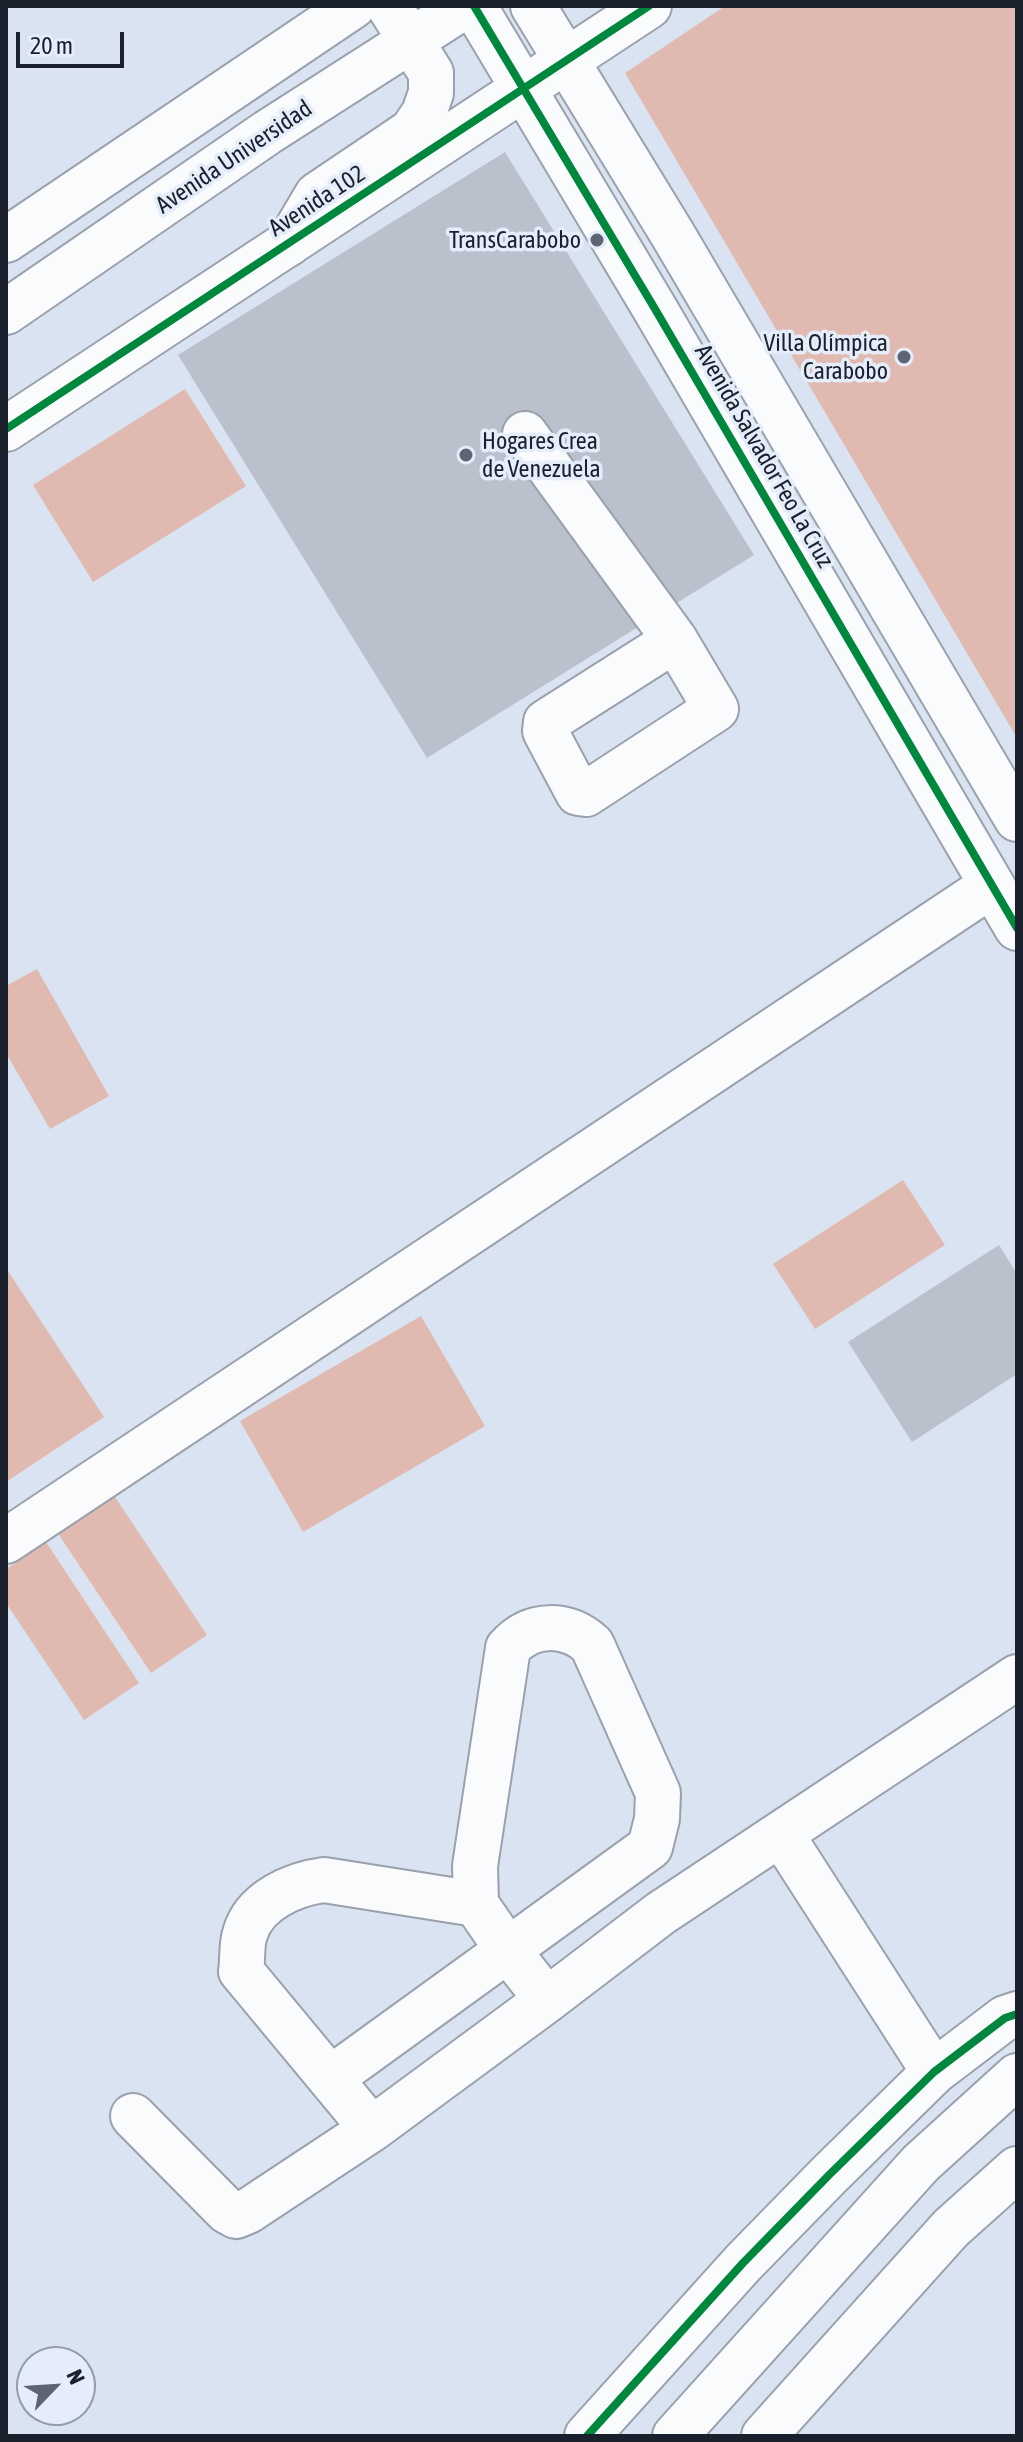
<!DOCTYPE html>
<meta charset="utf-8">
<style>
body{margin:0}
#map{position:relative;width:1023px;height:2442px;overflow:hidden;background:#dae3f1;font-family:"Asap Condensed",sans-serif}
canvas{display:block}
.frame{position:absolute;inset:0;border:8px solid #1a212d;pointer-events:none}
.north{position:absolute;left:16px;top:2346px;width:80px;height:80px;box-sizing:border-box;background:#e5edfa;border:2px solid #949ba8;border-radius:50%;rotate:65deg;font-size:22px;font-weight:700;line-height:32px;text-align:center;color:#1a212d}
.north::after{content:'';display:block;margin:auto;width:28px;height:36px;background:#5d6572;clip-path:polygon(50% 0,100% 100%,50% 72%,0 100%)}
.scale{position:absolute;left:16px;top:32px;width:108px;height:36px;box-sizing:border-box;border:4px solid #1a212d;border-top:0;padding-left:10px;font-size:24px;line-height:28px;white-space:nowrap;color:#1a212d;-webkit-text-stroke:6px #e5edfa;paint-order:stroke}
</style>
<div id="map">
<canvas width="1023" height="2442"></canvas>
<div class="frame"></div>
<div class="north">N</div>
<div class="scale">20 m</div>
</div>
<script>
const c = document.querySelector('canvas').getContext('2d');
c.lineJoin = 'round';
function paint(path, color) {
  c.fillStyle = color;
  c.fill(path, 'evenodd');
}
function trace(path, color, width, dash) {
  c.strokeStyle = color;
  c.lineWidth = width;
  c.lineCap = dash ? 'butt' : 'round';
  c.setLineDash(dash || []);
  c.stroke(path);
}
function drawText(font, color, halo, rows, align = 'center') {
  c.font = font + ' "Asap Condensed",sans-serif';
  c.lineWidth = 7;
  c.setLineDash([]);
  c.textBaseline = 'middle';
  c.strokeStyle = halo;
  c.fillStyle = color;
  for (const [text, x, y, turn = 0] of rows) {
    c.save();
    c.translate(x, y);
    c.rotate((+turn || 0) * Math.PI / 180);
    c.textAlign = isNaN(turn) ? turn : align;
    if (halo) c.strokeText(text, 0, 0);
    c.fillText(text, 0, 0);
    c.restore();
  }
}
const green = new Path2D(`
 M725,6h292v732l-392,-665z
 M185,389l61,97 -153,96 -60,-97z
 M37,969l72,127 -59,33 -44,-76v-67z
 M903,1180l42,65 -130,84 -42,-65z
 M6,1268l98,149 -98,65z
 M421,1316l64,110 -182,106 -63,-111z
 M113,1494l94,141 -56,38 -94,-141z
 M46,1542l93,141 -55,37 -78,-117v-34z`);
const building = new Path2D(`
 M505,152l249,403 -327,203 -249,-403z
 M999,1245l18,29v100l-105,68 -64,-100z`);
const minor = new Path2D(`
 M474,6l181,303 362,619
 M533,6l140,229 344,584
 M6,429l643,-423
 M525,434l150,206 41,69 -130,85 -8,-1 -33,-62 1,-9 129,-82
 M6,1541l986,-656
 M781,1834l153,238
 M331,2078l319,-231 7,-28 1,-26 -66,-148c-25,-23 -61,-23 -84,3l-33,218 1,38 31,45 40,51
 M133,2116l94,95 9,5 12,-5 124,-82 175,-129 114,-87 356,-236
 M372,2129l-131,-158c2,-11 0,-26 4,-37 9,-33 48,-50 79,-54l152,24
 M587,2436l156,-173 86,-88 105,-103 71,-54 12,-4
 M675,2436l246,-273 96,-87
 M764,2436l187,-208 66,-59`);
const major = new Path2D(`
 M6,240l347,-234
 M288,244l29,-49 95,-64 12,-18 7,-20v-20l-42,-67
 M6,312l262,-180 197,-126`);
const cycleway = new Path2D(`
 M474,6l181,303 362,619
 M6,429l643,-423
 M587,2436l156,-173 86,-88 105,-103 71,-54 12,-4`);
const markers = [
 [597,240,8,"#5d6572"],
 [904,357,8,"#5d6572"],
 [466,455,8,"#5d6572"]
];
const streetNames = [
 ["Avenida Universidad",234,157,-34],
 ["Avenida 102",317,201,-33],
 ["Avenida Salvador Feo La Cruz",764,456,60]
];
const poiNames = [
 ["TransCarabobo",581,240],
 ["Villa Olímpica",888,343],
 ["Carabobo",888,371],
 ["Hogares Crea",482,441,"left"],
 ["de Venezuela",482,469,"left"]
];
paint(green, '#e0bab1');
paint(building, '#bac1cd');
trace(minor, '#9aa1ad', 48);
trace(major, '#9aa1ad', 48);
trace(minor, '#f9fbfd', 44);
trace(major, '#f9fbfd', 44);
trace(cycleway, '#00873e', 8);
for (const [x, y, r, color] of markers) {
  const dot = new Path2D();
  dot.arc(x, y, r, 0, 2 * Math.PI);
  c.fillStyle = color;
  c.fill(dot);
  trace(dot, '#e5edfa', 3);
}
drawText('24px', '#1a212d', '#e5edfa', streetNames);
drawText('24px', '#1a212d', '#e5edfa', poiNames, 'right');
</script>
